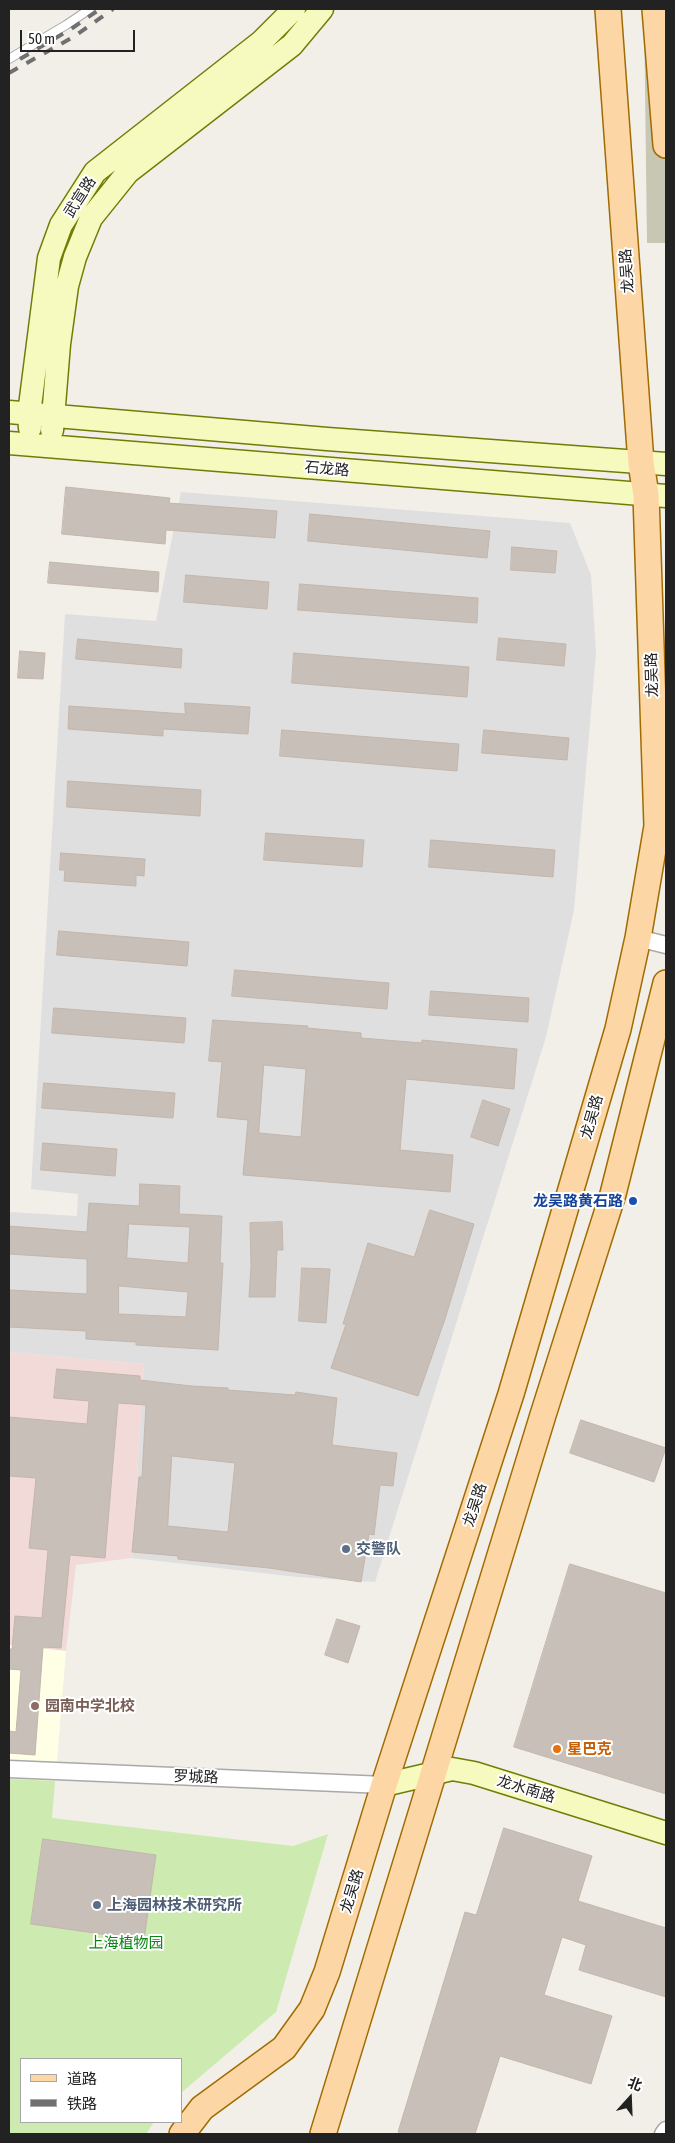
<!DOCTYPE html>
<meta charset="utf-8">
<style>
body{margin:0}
#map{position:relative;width:675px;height:2143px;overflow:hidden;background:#f2efe9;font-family:"Asap Condensed","Noto Sans SC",sans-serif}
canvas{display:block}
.frame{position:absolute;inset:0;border:10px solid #222;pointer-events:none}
.legend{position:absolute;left:20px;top:2058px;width:162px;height:65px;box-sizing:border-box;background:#fff;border:1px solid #a7a7a7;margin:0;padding:6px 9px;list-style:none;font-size:15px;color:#222}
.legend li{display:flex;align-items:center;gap:10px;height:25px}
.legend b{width:25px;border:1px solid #a7a7a7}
.north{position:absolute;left:605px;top:2073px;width:50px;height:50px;-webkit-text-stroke:4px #fff;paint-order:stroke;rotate:20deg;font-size:14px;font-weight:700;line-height:20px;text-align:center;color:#222}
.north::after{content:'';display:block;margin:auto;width:18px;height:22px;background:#222;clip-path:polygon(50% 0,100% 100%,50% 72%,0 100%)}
.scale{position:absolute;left:20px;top:30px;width:115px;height:22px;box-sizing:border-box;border:2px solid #222;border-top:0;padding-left:6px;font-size:15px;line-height:18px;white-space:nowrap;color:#222;-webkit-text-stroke:4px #fff;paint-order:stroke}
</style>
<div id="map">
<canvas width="675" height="2143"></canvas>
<div class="frame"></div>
<ul class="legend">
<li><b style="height:6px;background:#fcd6a4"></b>道路</li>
<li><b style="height:6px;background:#707070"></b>铁路</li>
</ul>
<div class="north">北</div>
<div class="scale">50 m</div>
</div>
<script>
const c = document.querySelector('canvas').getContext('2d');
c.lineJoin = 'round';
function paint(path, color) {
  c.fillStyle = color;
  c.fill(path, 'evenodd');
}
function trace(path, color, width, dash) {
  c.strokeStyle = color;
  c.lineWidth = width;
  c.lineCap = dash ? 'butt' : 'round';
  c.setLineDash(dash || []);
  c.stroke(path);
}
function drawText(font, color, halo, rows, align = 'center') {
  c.font = font + ' "Asap Condensed","Noto Sans SC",sans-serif';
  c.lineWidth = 4;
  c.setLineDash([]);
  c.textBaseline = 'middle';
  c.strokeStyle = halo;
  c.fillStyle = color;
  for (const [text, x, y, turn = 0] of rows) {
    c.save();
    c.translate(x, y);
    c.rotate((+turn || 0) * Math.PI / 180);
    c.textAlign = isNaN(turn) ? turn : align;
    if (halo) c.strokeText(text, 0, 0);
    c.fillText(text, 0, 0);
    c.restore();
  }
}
const residential = new Path2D(`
 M181,492l389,31 21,52 5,78 -22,257 -28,127 -171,545 -78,-5 -165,-19 12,-194 -135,-12v-140l68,4 1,-22 -47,-5 34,-575 91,7z`);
const commercial = new Path2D(`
 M9,1352l135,12 -12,194 -56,7 -10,86 -57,-6z`);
const education = new Path2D(`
 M9,1645l57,6 -9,111 -48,-2z`);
const construction = new Path2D(`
 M644,9h22v234h-19z`);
const grass = new Path2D(`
 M9,1779l46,2 -3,37 241,28 35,-12 -52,178 -95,81v-34h-160v63h133l-8,12h-137z`);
const building = new Path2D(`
 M66,487l104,11 -1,5 108,8 -2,27 -109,-8 -1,14 -103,-10z
 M310,514l180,17 -3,27 -179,-17z
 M512,547l45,4 -2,22 -44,-3z
 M50,562l109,10 -1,20 -110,-9z
 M186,575l83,7 -2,27 -83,-7z
 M300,584l178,14 -1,25 -179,-13z
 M499,638l67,6 -2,22 -67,-6z
 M78,639l104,10 -1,19 -105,-9z
 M20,651l25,2 -2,26 -25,-1z
 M294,653l175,14 -2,30 -175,-14z
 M185,703l65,4 -2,27 -85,-5v7l-95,-7 1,-23 116,8z
 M282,730l177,14 -2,27 -177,-15z
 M484,730l85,8 -2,22 -85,-7z
 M68,781l133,9 -1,26 -133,-9z
 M266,833l98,7 -2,27 -98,-7z
 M431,840l124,10 -2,27 -124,-10z
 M61,853l84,6 -1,17 -8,-1v11l-72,-5 1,-11h-5z
 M59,931l130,11 -2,24 -130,-11z
 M235,970l154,13 -2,26 -155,-13z
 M431,991l98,7 -1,24 -99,-7z
 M54,1008l132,10 -2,25 -132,-10z
 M213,1020l95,6 -1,2 54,5v5l61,5v-3l95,9 -3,40 -108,-10 -6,71 53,5 -3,37 -207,-17 5,-55 -31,-3 5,-55 -13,-1zM264,1065l42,4 -5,68 -42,-4z
 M44,1083l131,10 -2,25 -131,-10z
 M483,1100l27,9 -12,37 -27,-9z
 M43,1143l74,6 -2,27 -74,-6z
 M140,1184l40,2 -1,28 43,2 -2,47h3l-5,87 -82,-5v-3l-50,-3v-8l-77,-4v-37l78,4v-35l-78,-5v-28l78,6 2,-29 50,3zM129,1224l61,3 -2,36 -61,-5zM119,1286l69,6 -2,25 -67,-3z
 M430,1210l44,14 -29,95 -27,77 -87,-28 15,-44h-3l25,-81 46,14z
 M282,1222l1,28h-6l-2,47h-26l2,-30 -1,-44z
 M302,1268l28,1 -4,54 -27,-2z
 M57,1369l83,7v4l51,6 37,2v2l67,5 1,-3 41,6 -5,47 65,8 -4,33 -13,-1 -6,50 -5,-1 -8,48 -92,-14 -91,-9v-3l-46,-4 7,-75h3l4,-72 -28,-2 -13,155 -35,-3 -9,93 -18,-1 -8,108 -26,-2v-22l7,1 5,-62 -12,-1v-20h3l3,-33 27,2 6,-68 -19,-2 7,-70 -27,-2v-59l78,7 2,-23 -35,-3zM172,1456l63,7 -7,69 -60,-6z
 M581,1420l85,28 -12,34 -84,-29z
 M570,1564l96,29v201l-152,-47z
 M337,1619l23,7 -12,37 -23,-8z
 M504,1828l88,28 -14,45 88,27v69l-87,-27 7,-25 -24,-8 -18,58 68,21 -21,68 -91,-28 -25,78h-70l-7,-2 67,-220 11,3z
 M43,1839l113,16 -12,85 -113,-16z`);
const lane = new Path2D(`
 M9,59l57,-34 24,-16`);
const street = new Path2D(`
 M638,938l28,7
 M9,1769l375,16
 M663,2134l3,-4`);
const secondary = new Path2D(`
 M9,412l318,27 339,25
 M30,428l-1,-14 20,-156 12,-33 34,-53 166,-130 33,-33
 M52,430l7,-86 8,-58 8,-29 16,-39 37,-46 164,-127 30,-36
 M9,443l657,53
 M384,1785l68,-16 22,4 192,60`);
const primary = new Path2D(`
 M655,9l11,136
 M182,2134l20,-26 82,-60 28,-39 15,-37 57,-187 127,-391 107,-365 20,-91 19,-112 -11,-331 -5,-32 -33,-454
 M323,2134l220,-719 70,-221 53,-211`);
const rail = new Path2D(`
 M20,59l51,-30 29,-20
 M9,73l66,-37 38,-27`);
const markers = [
 [633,1201,5,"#1a4fb4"],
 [346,1549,5,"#5c6f8a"],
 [35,1706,5,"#8d6e63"],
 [557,1749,5,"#e8710a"],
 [97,1905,5,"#5c6f8a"]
];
const streetNames = [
 ["武宣路",80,197,-57],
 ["龙吴路",627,271,-94],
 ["石龙路",327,469,5],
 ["龙吴路",652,675,-92],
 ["龙吴路",592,1117,-74],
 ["龙吴路",475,1505,-72],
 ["罗城路",196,1777,2],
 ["龙水南路",526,1789,17],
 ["龙吴路",352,1891,-73]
];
const transitNames = [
 ["龙吴路黄石路",623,1201]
];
const serviceNames = [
 ["交警队",356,1549],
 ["上海园林技术研究所",107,1905]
];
const educationNames = [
 ["园南中学北校",45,1706]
];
const foodNames = [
 ["星巴克",567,1749]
];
const parkNames = [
 ["上海植物园",126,1943]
];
paint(residential, '#e0dfdf');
paint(commercial, '#f2dad9');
paint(education, '#ffffe5');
paint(construction, '#c7c7b4');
paint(grass, '#cdebb0');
paint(building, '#c7bfb8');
trace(building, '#c4b6ab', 1);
trace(lane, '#a9a9a9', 10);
trace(street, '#a9a9a9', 19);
trace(secondary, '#707d05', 25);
trace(primary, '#a06b00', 28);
trace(lane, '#fff', 8);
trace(street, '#fff', 16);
trace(secondary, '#f7fabf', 22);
trace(primary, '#fcd6a4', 25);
trace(rail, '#707070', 4, [10, 10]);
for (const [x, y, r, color] of markers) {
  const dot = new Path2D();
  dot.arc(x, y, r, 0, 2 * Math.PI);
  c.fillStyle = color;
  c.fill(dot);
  trace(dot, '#fff', 2);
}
drawText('15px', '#222', '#fff', streetNames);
drawText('bold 15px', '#164399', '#fff', transitNames, 'right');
drawText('bold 15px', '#4e5e75', '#fff', serviceNames, 'left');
drawText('bold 15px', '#785e54', '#fff', educationNames, 'left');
drawText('bold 15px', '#c56008', '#fff', foodNames, 'left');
drawText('15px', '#0c8416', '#fff', parkNames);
</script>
